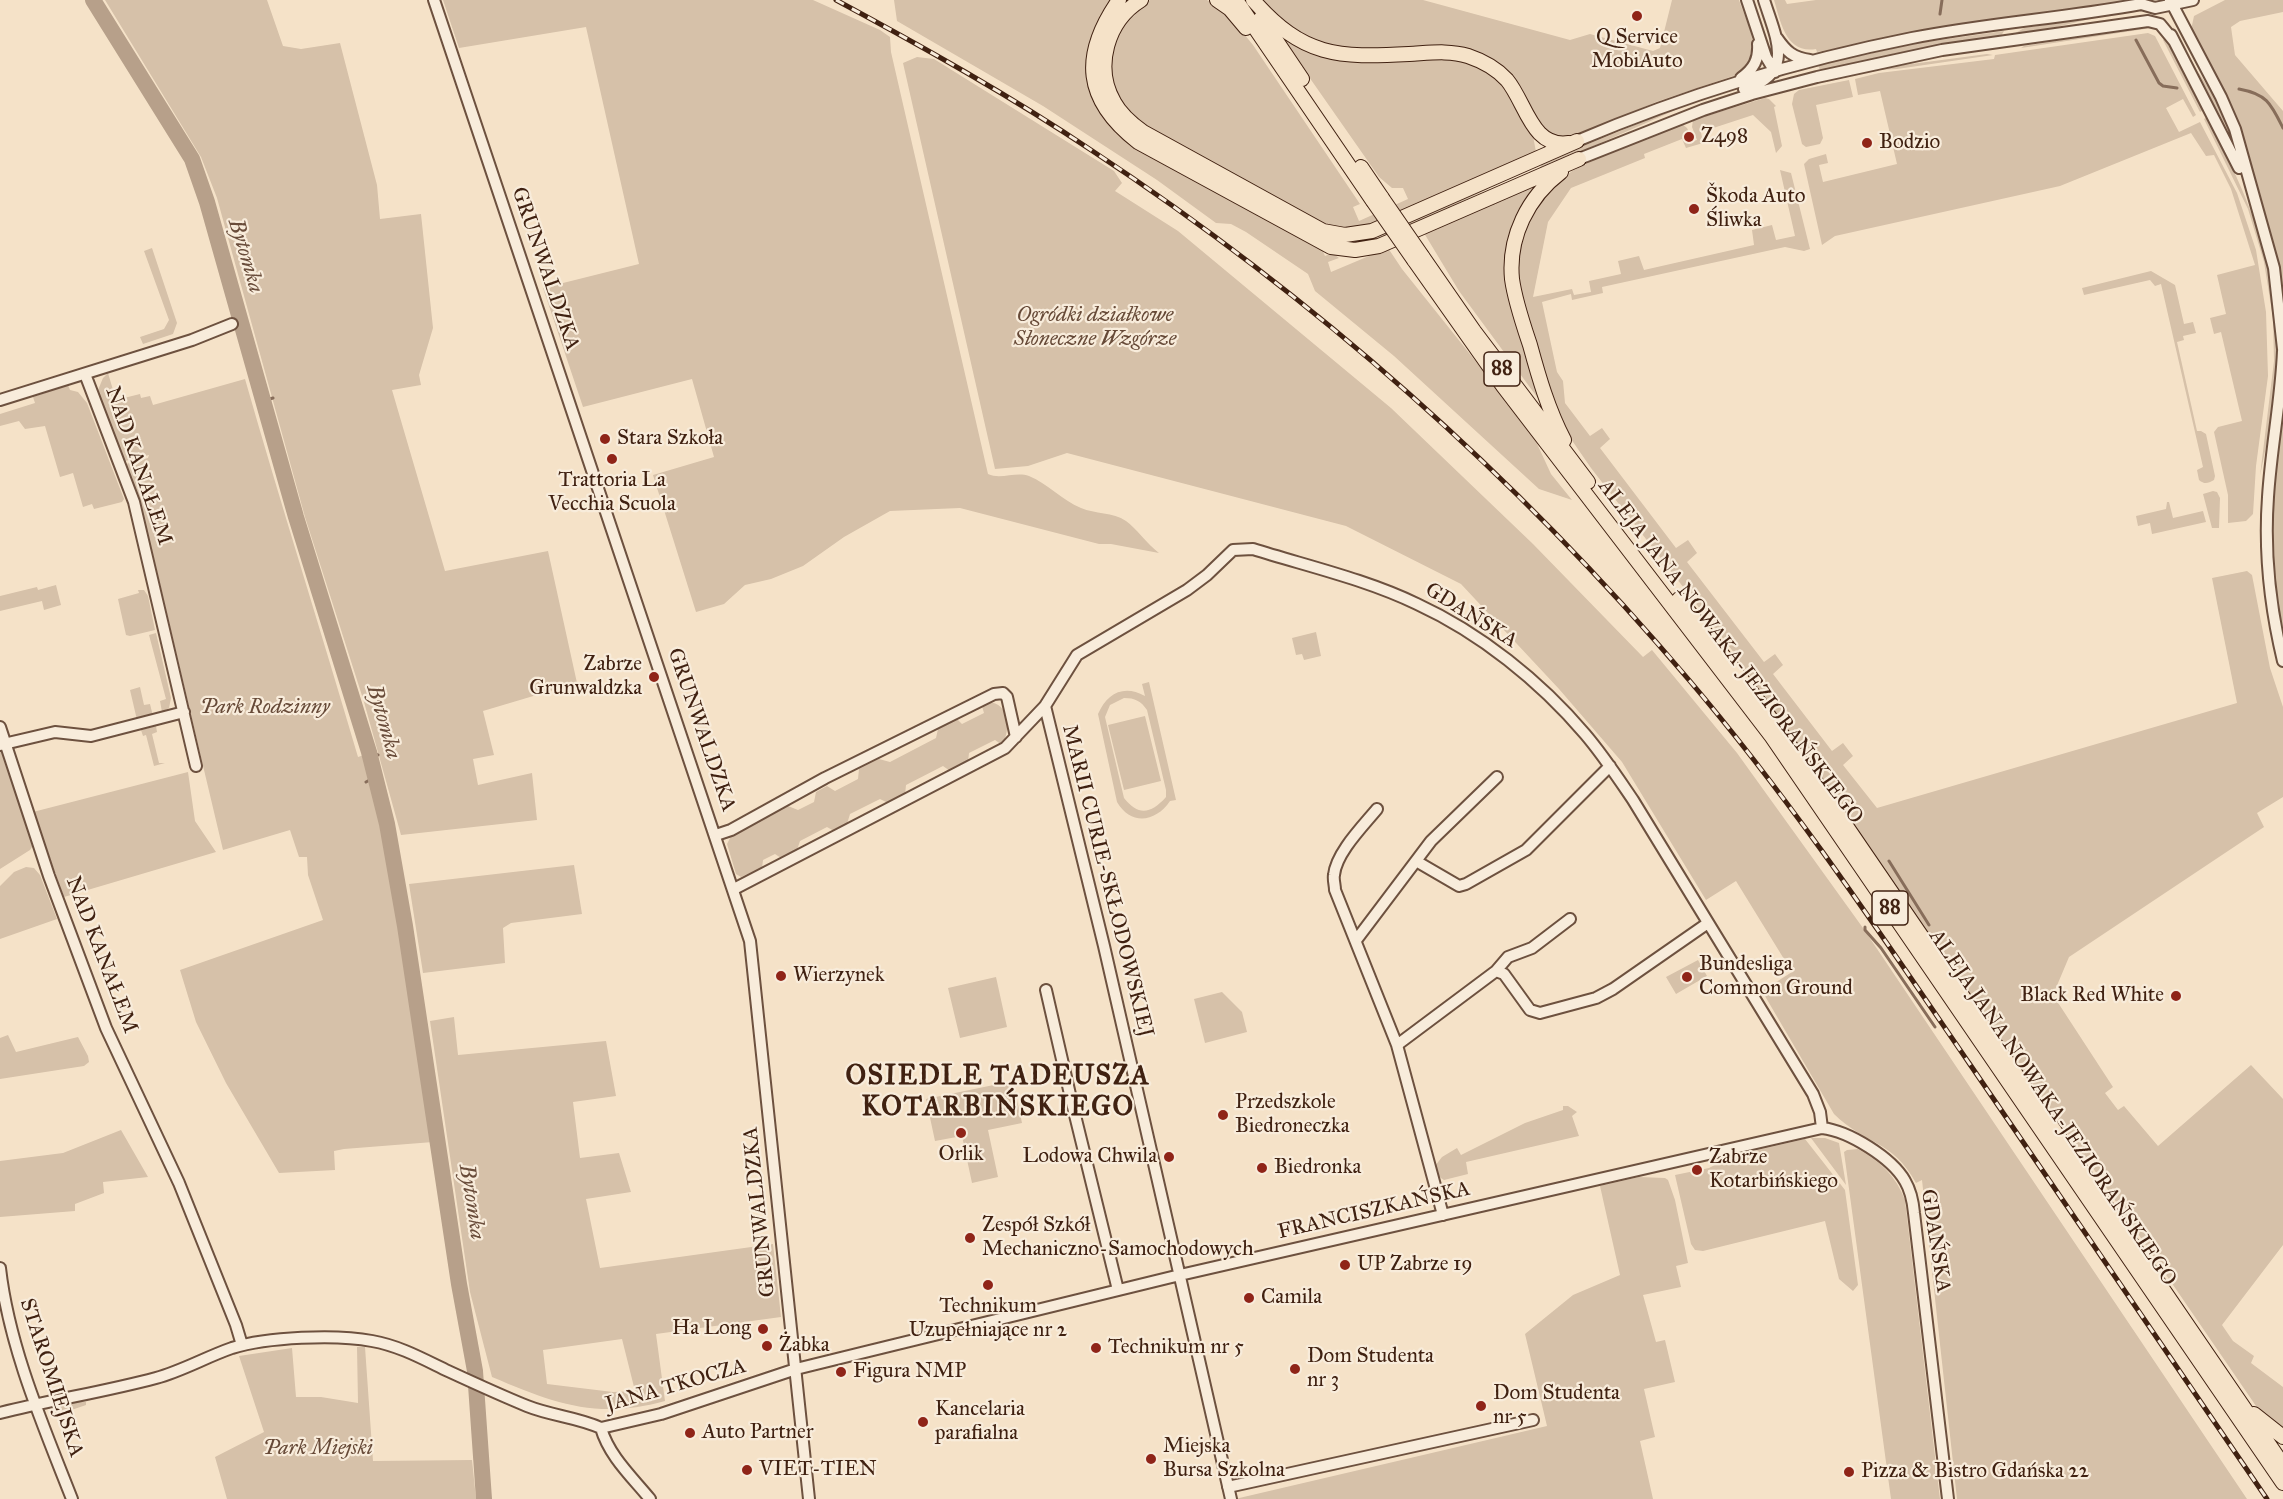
<!DOCTYPE html>
<meta charset="utf-8">
<style>
body{margin:0}
canvas{display:block;background:#f5e2c8}
</style>
<canvas width="2283" height="1499"></canvas>
<script>
const c = document.querySelector('canvas').getContext('2d');
c.lineJoin = 'round';
function paint(path, color) {
  c.fillStyle = color;
  c.fill(path, 'evenodd');
}
function trace(path, color, width, dash) {
  c.strokeStyle = color;
  c.lineWidth = width;
  c.lineCap = dash ? 'butt' : 'round';
  c.setLineDash(dash || []);
  c.stroke(path);
}
function drawText(font, color, halo, rows, align = 'center') {
  c.font = font + ' "IM FELL Great Primer",serif';
  c.lineWidth = 4.5;
  c.setLineDash([]);
  c.textBaseline = 'middle';
  c.strokeStyle = halo;
  c.fillStyle = color;
  for (const [text, x, y, turn = 0] of rows) {
    c.save();
    c.translate(x, y);
    c.rotate((+turn || 0) * Math.PI / 180);
    c.textAlign = isNaN(turn) ? turn : align;
    if (halo) c.strokeText(text, 0, 0);
    c.fillText(text, 0, 0);
    c.restore();
  }
}
const green = new Path2D(`
 M105,0h162l16,46 18,3 39,-6 37,142 3,34 41,-5 12,114 -14,47 2,10 -29,5 53,181 103,-20 29,132 -94,28 11,44 -21,4 5,26 54,-12 5,47 -136,15 -37,-133 -59,-185 -88,-319 -16,-41z
 M443,0h370l67,30 10,7 1,15 97,422c13,6 28,-3 41,2 19,8 33,24 52,32 14,6 32,4 45,13 10,7 21,23 33,32l-48,-9h-12l-139,-36 -70,3 -46,26 -41,29 -32,13 -26,6 -21,19 -28,8 -43,-137 61,-18 -22,-78 -109,28 -40,-119 96,-24 -53,-237 -127,21z
 M894,0h220l-14,110 221,137 4,9 7,-3 7,5 -11,4 3,10 57,-24 14,21 111,139 20,27 18,39 21,26 -33,-11 -145,-133 -79,-65 -7,-17 -62,-42 -15,-8 -15,-1 -59,-43 -114,-74 -146,-85z
 M1150,0h57l19,12 27,33 107,159 -7,3 6,14 49,-22 -5,-11h-11l-13,-11 -100,-143 13,9 149,13 38,9 25,18 16,23 13,30 3,16 -163,73 -13,4h-26l-189,-101 -20,-17 -14,-25v-39l21,-35z
 M1261,0h162l147,40 20,-6 63,17 7,-3 12,-48h67c6,18 22,47 10,65 -2,3 -7,7 -10,9l-83,28 -79,34 -26,2 -62,-79 -159,-12 -44,-19z
 M1774,0h11l2,4 29,-4h307l-5,3 -200,29 -101,20 -1,-3c-30,5 -35,-26 -42,-49z
 M2225,0h58v12l-43,9 -9,6 4,28 48,56v177l-10,-47 -10,-30 -72,-181 3,-14z
 M2094,18l-50,12 -30,4 10,-6z
 M2172,24c9,14 15,31 24,45 14,21 30,41 34,66z
 M2150,26l1,2 -130,20 3,-2z
 M2004,31l-3,5 -99,16 -82,18 -2,-5 101,-22z
 M2148,33l7,3 41,79 -3,2 -10,-18 -17,9 13,24 21,-10 37,71 19,57 10,62 2,64 -12,90 -3,48 -7,7 -18,2v-28l-14,-63 4,-5 24,-6 -21,-89 -7,2 -4,-16 16,-4 -9,-39 38,-10 -24,-76 -17,-34 -8,1 -15,-23 -131,53 -225,50 -13,9 -18,-81 5,-5 17,-5 2,9 -9,2 4,17 74,-18 -17,-73 -22,4 -3,-16 24,-6 115,-14 1,-4z
 M2166,38l38,72 -4,2 -37,-72z
 M1987,54l6,1 -96,14 -19,1 -53,12 -1,-1 57,-13z
 M917,57l17,2 180,112 8,12 -7,8 63,40 213,177 142,136 110,113 9,-7 85,103 126,175 384,571h-290l-35,-319 -6,3c-23,-43 -52,-39 -82,-69l-72,-123 30,-19 -56,-91 -30,19 -84,-138 -63,-73 -98,-105 -115,-58 -279,-73 -39,13 -33,3 -92,-406z
 M1849,80l4,17 -37,8 7,33 -3,6 -14,3 -4,-3 -10,-40 2,-10 5,-4z
 M1765,98l4,1 7,7 -2,1 8,39 -6,7 -5,-21 -18,-17 -52,17 2,11 -17,5 -4,-9 -38,15 1,4 -74,30 -23,34 -15,75 39,-8 2,6 17,-3 -2,-11 32,-7 -3,-13 21,-5 5,14 110,-25 -2,-15 20,-5 4,15 19,-4 -15,-66 11,3 19,76 -6,2 -19,-4 -183,40 1,6 -31,7 -1,-6 -29,8 15,70 6,9 2,22 25,33 12,-8 8,11 -10,9 76,100 12,-8 9,13 -10,9 77,100 11,-8 8,11 -10,9 59,77 11,-8 10,13 -10,9 34,43 360,-105 -25,-125 35,-7 5,4 18,93 13,39v90l-26,16 7,14 -195,130 -16,38 60,92 -8,6 13,17 6,-4 34,40 93,-81 32,34v146l-61,80 11,16 21,15 -3,7 32,24v46l-27,-27 -161,-235 -69,-93 -291,-424 -144,-186 -29,-42 -40,-124 -6,-40 3,-18 18,-42 35,-31 38,-19 72,-28 5,4 6,13 4,-1 -5,-13 1,-7z
 M1679,107l1,1 -143,63 7,-9z
 M2207,117c40,76 74,154 71,242 -2,40 -10,78 -18,117l14,-115 -1,-43 -9,-56 -16,-53 -44,-90z
 M1543,181l-32,59 29,161 -81,-110 -35,-58z
 M1487,186l1,3 -108,51 -30,6z
 M152,248l25,75 -4,11 -30,10 -3,-7 24,-8 5,-9 -25,-69z
 M2151,271l24,14 9,39 9,-2 3,11 -13,3 1,4 -7,2 20,89h4l5,3 9,42 -1,4c-6,3 -9,5 -15,0l-2,-10 6,-3 -42,-183 -6,2 -5,-6 -66,15 -2,-7z
 M108,373l8,27 24,-6 1,4 9,-2 3,9 92,-26c36,126 76,252 113,378l6,-2 16,59 53,328 -89,7 -10,2 1,19 -56,3 -53,-90 -30,-61 -16,-52 143,-50 -15,-45 -1,-18h-8l-9,-27 -67,20 -78,-329 -19,-57 22,-6 1,-3 -24,6 -27,-71 5,-12z
 M68,385l2,5 8,2 9,11 37,96 -2,3 -28,7 -2,-5 -9,3 -10,-34 -13,4 -15,-51 -20,3 -6,-8 -19,5v-12l35,-11 -2,-6z
 M2283,419v220c-14,-75 -12,-146 0,-220z
 M2213,491l4,1 3,6 -1,30h-7l-9,-34z
 M2167,502h2l4,16 30,-7 3,11 -54,12 -2,-11 -12,3 -2,-10 30,-7z
 M56,585l5,20 -17,5 -2,-9 -42,10v-15l37,-9 1,3z
 M138,590h6l4,6 7,34 -25,6 -4,-1 -8,-36 21,-6z
 M1316,632l5,24 -17,4 -2,-6 -6,1 -4,-17z
 M156,633l15,65 -2,10 -7,4 -2,-11 6,-2 -17,-64z
 M1149,682l27,118 -6,1c-14,21 -39,25 -53,1l-19,-88c9,-21 26,-30 47,-18l-3,-12zM1124,698c11,0 17,3 23,12l19,80v7c-15,17 -28,19 -42,1l-19,-81 5,-12z
 M140,687l4,18 6,-1 3,12 -16,4 -7,-30z
 M988,702c22,1 23,28 14,43l-7,-5 -26,13 -1,9 -18,9 -7,-5 -37,19 -1,10 -17,8 -8,-4 -30,15 -3,10 -13,7 -7,-4 -27,14 -3,9 -16,8 -6,-4 -12,6 -1,8 -21,9 -5,-3 -9,-30 4,-8 57,-30 10,4 16,-8 2,-10 11,-6 8,5 23,-12 1,-10 20,-10 11,3 46,-24 2,-9 19,-10 5,5 22,-11 -2,-7z
 M1145,716l16,65 -37,9 -16,-65z
 M156,726l1,6 -5,2 7,29h6l-11,3 -8,-31 -3,1 -2,-6z
 M0,750l4,3 30,91 -4,6 -30,19z
 M188,772l7,49 21,31 -152,45 -31,-85z
 M574,865l8,49 -71,9 -8,5 2,35 -82,10 -14,-89z
 M26,867l8,1 6,7 17,44 -57,20v-53l14,-14z
 M1698,960l9,16 -31,18 -10,-17z
 M996,977l11,50 -47,11 -12,-50z
 M1222,992l20,20 5,20 -42,11 -11,-44z
 M454,1017l4,38 148,-14 10,55 -43,6 7,56 39,-5 12,39 -45,7 14,69 173,-24 8,73 -125,17 9,67c-69,19 -111,2 -173,-24l-22,-85 -40,-271zM622,1339l13,52 -22,1 -66,-8 -4,-34z
 M8,1035l8,17 62,-15 10,19 1,6 -5,4 -84,13v-41z
 M1013,1081l9,42 -34,7 10,47 -26,6 -10,-47 -27,5 -9,-42z
 M1563,1106h5l9,6 -5,4 7,20 -113,26 2,12 -24,6 -6,-4 -3,-10 7,-9 15,-9 4,7 64,-32 38,-13z
 M121,1130l27,47 -45,5 1,11 -29,11v7l-75,6v-56l63,-8z
 M1811,1138h14l14,5 7,42z
 M1805,1139l40,51 13,95 -5,6 -14,-12 -14,-58 -122,30 -8,-1 -4,-6 -16,-69 34,-7 23,-12z
 M1858,1149c22,12 38,27 47,51l35,299h-49l-47,-347 3,-2z
 M1639,1177l26,1 3,2 7,20 13,63 -12,3 5,21 -38,8 13,47 9,-2 10,42 -31,7 11,48 -15,4 13,58h-418l312,-73 -22,-92 48,-39 47,-20 -20,-89z
 M357,1347h8l8,114 99,-1 4,39h-249l-12,-42 49,-25 -25,-76 53,-8 4,49h25l37,6z
 M71,1401l15,1v3l-35,12 -2,-5 5,-7z`);
const stream = new Path2D(`
 M1940,14l2,-14
 M2136,40l23,43 4,3 14,2
 M2239,89c28,5 32,15 44,39
 M263,401l10,-3
 M369,752l9,3
 M366,782l9,-5
 M1889,861l40,64
 M1865,927v3l16,18 54,79`);
const river = new Path2D(`
 M93,0l99,159 15,43 89,315 73,235 18,72 18,102 54,358 16,87 9,128`);
const minor = new Path2D(`
 M434,0l316,941 59,558
 M1747,0l19,57 9,15
 M2170,0l51,97 14,32 39,139 9,81
 M2155,8l38,-8
 M2171,35l68,133
 M1777,38c9,13 16,20 33,22
 M1741,78c13,-9 18,-19 17,-34
 M1744,89c52,-15 32,-51 20,-89
 M1577,141c108,-46 219,-80 335,-103 76,-15 153,-20 229,-34l14,4
 M1579,159l124,-49 49,-16 65,-17 125,-27 206,-29 12,3 14,17
 M2283,351c-2,49 -12,97 -15,146 -4,55 2,110 15,164
 M85,374l49,128 62,264
 M0,400l192,-60 40,-16
 M1045,706l59,240 127,553
 M0,727l49,149 57,152 73,155 57,142 6,20
 M0,745l55,-13 36,4 93,-24
 M1377,809c-14,17 -41,44 -43,66 -1,4 1,10 1,15l62,155 46,170
 M716,835l15,-5 94,-52 169,-84 9,-1 4,4 9,40
 M1416,861l43,25 7,-2 60,-34 84,-84
 M734,889l271,-141 40,-42 32,-51 110,-65 20,-15 26,-25 20,-1c54,17 112,30 164,55 63,29 123,77 168,130 18,21 33,44 48,66l180,294 7,18 2,16
 M1357,939l74,-98 66,-64
 M1496,971l8,3 26,36 10,3 56,-15 17,-9 95,-66
 M1046,990l26,113 46,187
 M1397,1045l99,-74 12,-14 24,-9 38,-29
 M0,1268c9,79 43,157 72,231
 M0,1413c51,-13 104,-21 156,-35 26,-7 50,-21 76,-30 35,-11 104,-14 140,-7 28,5 51,18 76,30 26,12 52,24 79,35 25,10 50,11 74,22 8,28 31,49 49,71
 M601,1428l60,-14 135,-45 69,-17 315,-77 642,-147c27,3 70,30 83,53 6,10 8,21 9,32l34,286
 M1228,1487l305,-67`);
const major = new Path2D(`
 M1119,0c-39,56 -35,100 19,142l193,105 24,3 24,-4 200,-87
 M1141,0c-34,21 -47,67 -27,102 7,13 18,22 29,30l180,99 22,4 27,-4 205,-90
 M1217,0l13,9 16,19
 M1236,0l137,201
 M1253,0c50,57 85,58 156,54 20,-1 40,-4 59,2 15,5 29,13 39,24 19,23 25,69 62,63
 M1261,18l41,61
 M1361,167l21,31
 M1561,172c-33,25 -53,65 -49,107 3,22 11,45 18,66 9,33 18,64 34,95
 M1422,256l52,75 114,151
 M1414,260l89,126 269,351 511,746
 M1679,599l77,99 71,100 456,667
 M2254,1414l29,23`);
const rail = new Path2D(`
 M836,0c87,47 173,95 255,150 223,147 425,326 598,530 103,121 191,253 280,383 100,146 199,291 298,436`);
const majorBridge = new Path2D(`
 M1382,198l40,58
 M1373,201l41,59`);
const markers = [
 [1637,16,6,"#8f2418"],
 [1689,137,6,"#8f2418"],
 [1867,143,6,"#8f2418"],
 [1694,209,6,"#8f2418"],
 [605,439,6,"#8f2418"],
 [612,459,6,"#8f2418"],
 [654,677,6,"#8f2418"],
 [781,976,6,"#8f2418"],
 [1687,977,6,"#8f2418"],
 [2176,996,6,"#8f2418"],
 [1223,1115,6,"#8f2418"],
 [961,1133,6,"#8f2418"],
 [1169,1157,6,"#8f2418"],
 [1262,1168,6,"#8f2418"],
 [1697,1170,6,"#8f2418"],
 [970,1238,6,"#8f2418"],
 [1345,1265,6,"#8f2418"],
 [988,1285,6,"#8f2418"],
 [1249,1298,6,"#8f2418"],
 [763,1329,6,"#8f2418"],
 [767,1346,6,"#8f2418"],
 [1096,1348,6,"#8f2418"],
 [1295,1369,6,"#8f2418"],
 [841,1372,6,"#8f2418"],
 [1481,1406,6,"#8f2418"],
 [923,1422,6,"#8f2418"],
 [690,1433,6,"#8f2418"],
 [1151,1459,6,"#8f2418"],
 [747,1470,6,"#8f2418"],
 [1849,1472,6,"#8f2418"]
];
const shields = [
 [1502,369,36],
 [1890,908,36]
];
const shieldNames = [
 ["88",1502,369],
 ["88",1890,908]
];
const poiNames = [
 ["Q Service",1637,38,"center"],
 ["MobiAuto",1637,62,"center"],
 ["Z498",1701,137],
 ["Bodzio",1879,143],
 ["Škoda Auto",1706,197],
 ["Śliwka",1706,221],
 ["Stara Szkoła",617,439],
 ["Trattoria La",612,481,"center"],
 ["Vecchia Scuola",612,505,"center"],
 ["Zabrze",642,665,"right"],
 ["Grunwaldzka",642,689,"right"],
 ["Bundesliga",1699,965],
 ["Common Ground",1699,989],
 ["Wierzynek",793,976],
 ["Black Red White",2164,996,"right"],
 ["Przedszkole",1235,1103],
 ["Biedroneczka",1235,1127],
 ["Orlik",961,1155,"center"],
 ["Lodowa Chwila",1157,1157,"right"],
 ["Zabrze",1709,1158],
 ["Kotarbińskiego",1709,1182],
 ["Biedronka",1274,1168],
 ["Zespół Szkół",982,1226],
 ["Mechaniczno-Samochodowych",982,1250],
 ["UP Zabrze 19",1357,1265],
 ["Camila",1261,1298],
 ["Technikum",988,1307,"center"],
 ["Uzupełniające nr 2",988,1331,"center"],
 ["Ha Long",751,1329,"right"],
 ["Żabka",779,1346],
 ["Technikum nr 5",1108,1348],
 ["Dom Studenta",1307,1357],
 ["nr 3",1307,1381],
 ["Figura NMP",853,1372],
 ["Dom Studenta",1493,1394],
 ["nr 5",1493,1418],
 ["Kancelaria",935,1410],
 ["parafialna",935,1434],
 ["Auto Partner",702,1433],
 ["Miejska",1163,1447],
 ["Bursa Szkolna",1163,1471],
 ["VIET-TIEN",759,1470],
 ["Pizza & Bistro Gdańska 22",1861,1472]
];
const streetNames = [
 ["GRUNWALDZKA",545,269,71],
 ["NAD KANAŁEM",138,466,71],
 ["GDAŃSKA",1471,616,32],
 ["ALEJA JANA NOWAKA-JEZIORAŃSKIEGO",1730,652,53],
 ["GRUNWALDZKA",701,730,71],
 ["MARII CURIE-SKŁODOWSKIEJ",1107,881,76],
 ["NAD KANAŁEM",101,955,69],
 ["ALEJA JANA NOWAKA-JEZIORAŃSKIEGO",2052,1108,56],
 ["FRANCISZKAŃSKA",1374,1211,-13],
 ["GRUNWALDZKA",760,1212,-96],
 ["GDAŃSKA",1935,1241,81],
 ["STAROMIEJSKA",51,1378,72],
 ["JANA TKOCZA",676,1386,-16]
];
const parkNames = [
 ["Ogródki działkowe",1095,316],
 ["Słoneczne Wzgórze",1095,340],
 ["Park Rodzinny",265,708],
 ["Park Miejski",318,1449]
];
const waterNames = [
 ["Bytomka",245,256,73],
 ["Bytomka",383,722,74],
 ["Bytomka",471,1202,81]
];
const districtNames = [
 ["OSIEDLE TADEUSZA",998,1077],
 ["KOTARBIŃSKIEGO",998,1108]
];
paint(green, '#d6c1a9');
trace(stream, '#876d5a', 3);
trace(river, '#b7a08a', 16);
trace(minor, '#6d513f', 14);
trace(major, '#402111', 16);
trace(minor, '#f8ecdb', 10);
trace(major, '#f5e2c8', 14);
trace(rail, '#402111', 5);
trace(rail, '#f8ecdb', 3, [9]);
trace(majorBridge, '#402111', 16, []);
trace(majorBridge, '#f5e2c8', 14);
for (const [x, y, r, color] of markers) {
  const dot = new Path2D();
  dot.arc(x, y, r, 0, 2 * Math.PI);
  c.fillStyle = color;
  c.fill(dot);
  trace(dot, '#f8ecdb', 2);
}
for (const [x, y, w] of shields) {
  const box = new Path2D();
  box.roundRect(x - w / 2, y - 17, w, 34, 4.5);
  c.fillStyle = '#f8ecdb';
  c.fill(box);
  trace(box, '#402111', 1.5);
}
drawText('bold 20px', '#402111', null, shieldNames);
drawText('21px', '#402111', '#f8ecdb', poiNames, 'left');
drawText('21px', '#402111', '#f8ecdb', streetNames);
drawText('italic 21px', '#664937', '#f8ecdb', parkNames);
drawText('italic 22px', '#6a4d3b', '#f8ecdb', waterNames);
c.letterSpacing = '1.5px';
drawText('bold 27px', '#402111', '#f8ecdb', districtNames);
c.letterSpacing = '0px';
</script>
